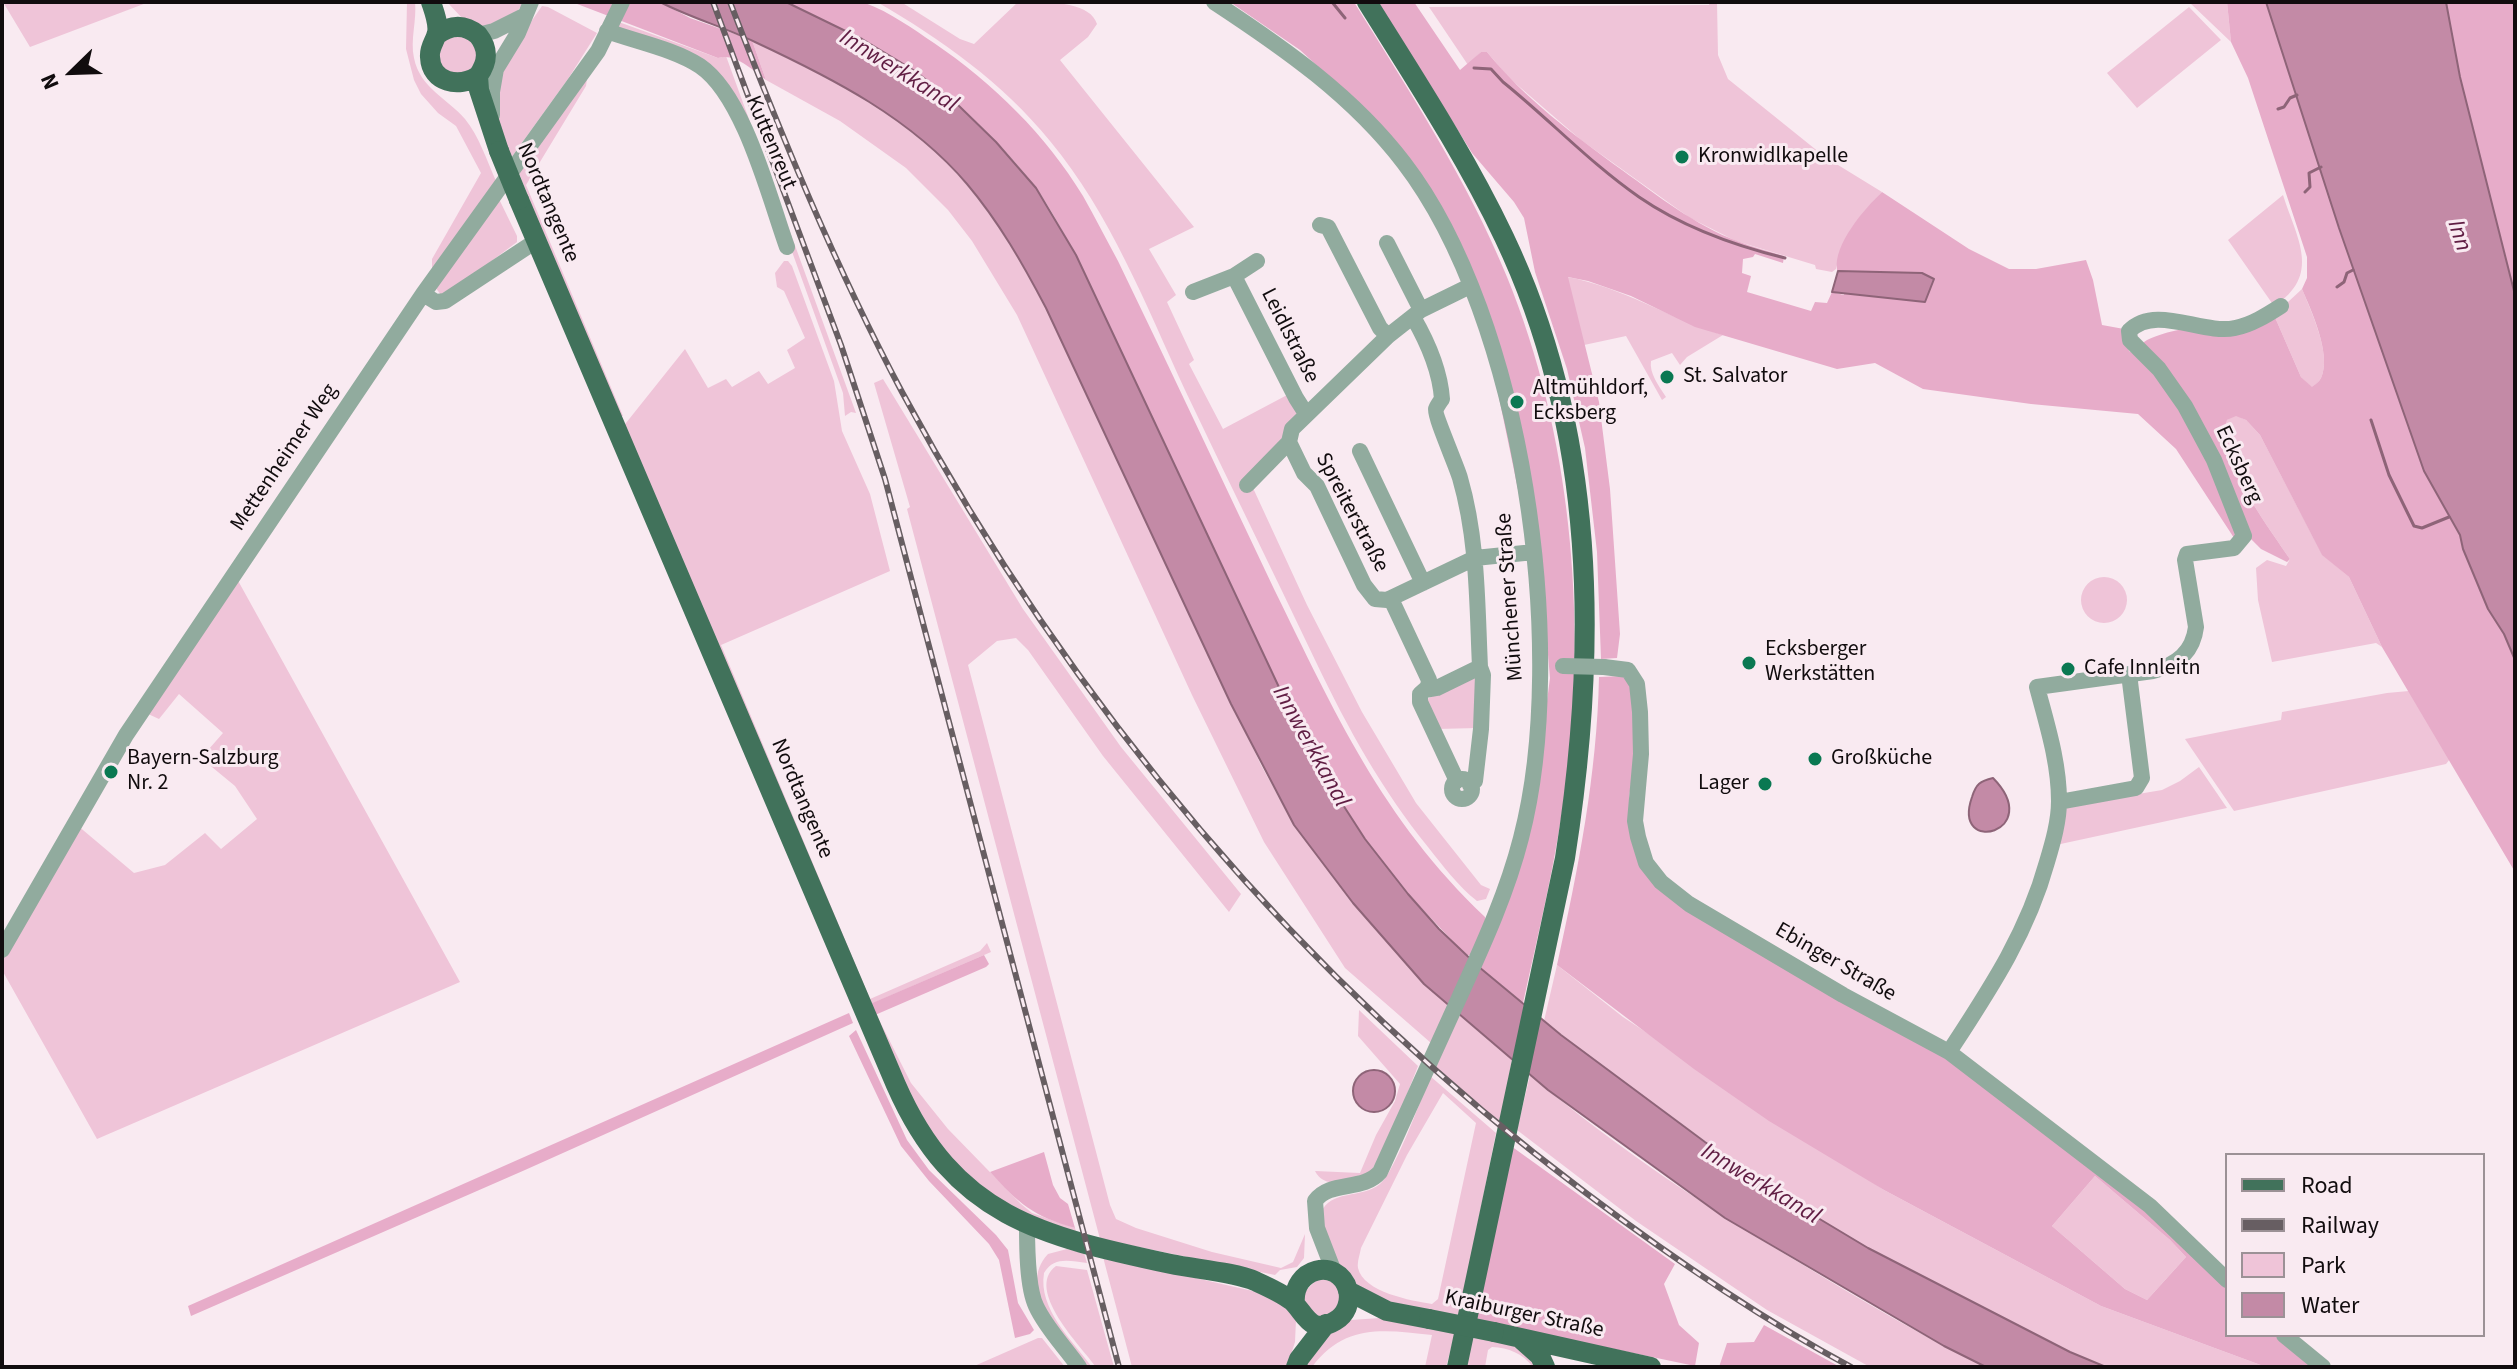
<!DOCTYPE html>
<meta charset="utf-8">
<style>
body{margin:0}
#map{position:relative;width:2517px;height:1369px;overflow:hidden;background:#f9eaf1;font-family:"Source Sans 3",sans-serif}
canvas{display:block}
.frame{position:absolute;inset:0;border:4px solid #110c0e;pointer-events:none}
.legend{position:absolute;left:2225px;top:1153px;width:260px;height:184px;box-sizing:border-box;background:#f9eaf1;border:2px solid #9c9196;margin:0;padding:10px 14px;list-style:none;font-size:24px;color:#110c0e}
.legend li{display:flex;align-items:center;gap:16px;height:40px}
.legend b{width:40px;border:2px solid #9c9196}
.north{position:absolute;left:32px;top:32px;width:80px;height:80px;-webkit-text-stroke:6px #f9eaf1;paint-order:stroke;rotate:247deg;font-size:22px;font-weight:700;line-height:32px;text-align:center;color:#110c0e}
.north::after{content:'';display:block;margin:auto;width:28px;height:36px;background:#110c0e;clip-path:polygon(50% 0,100% 100%,50% 72%,0 100%)}
</style>
<div id="map">
<canvas width="2517" height="1369"></canvas>
<div class="frame"></div>
<ul class="legend">
<li><b style="height:10px;background:#41725b"></b>Road</li>
<li><b style="height:10px;background:#675e62"></b>Railway</li>
<li><b style="height:22px;background:#efc4d8"></b>Park</li>
<li><b style="height:22px;background:#c38aa6"></b>Water</li>
</ul>
<div class="north">N</div>
</div>
<script>
const c = document.querySelector('canvas').getContext('2d');
c.lineJoin = 'round';
function paint(path, color) {
  c.fillStyle = color;
  c.fill(path, 'evenodd');
}
function trace(path, color, width, dash) {
  c.strokeStyle = color;
  c.lineWidth = width;
  c.lineCap = dash ? 'butt' : 'round';
  c.setLineDash(dash || []);
  c.stroke(path);
}
function drawText(font, color, halo, rows, align = 'center') {
  c.font = font + ' "Source Sans 3",sans-serif';
  c.lineWidth = 6;
  c.setLineDash([]);
  c.textBaseline = 'middle';
  c.strokeStyle = halo;
  c.fillStyle = color;
  for (const [text, x, y, turn = 0] of rows) {
    c.save();
    c.translate(x, y);
    c.rotate((+turn || 0) * Math.PI / 180);
    c.textAlign = isNaN(turn) ? turn : align;
    if (halo) c.strokeText(text, 0, 0);
    c.fillText(text, 0, 0);
    c.restore();
  }
}
const green = new Path2D(`
 M3,2h146l-119,45z
 M407,2h8c2,18 -5,38 -1,56 6,30 34,41 51,61 14,17 22,42 31,62l-64,91v-13l49,-86 -25,-47 -18,-13 -17,-19 -7,-14 -8,-31z
 M447,2h77l-9,12 -32,14 -20,-9z
 M877,2h24l59,37 14,5 44,-42c24,0 72,-2 79,22l-9,13 -28,23 134,167 -45,22 27,46 -9,7 27,58 -5,4 34,65 66,-35 9,18 -45,76 54,117 55,107 54,91 65,82 9,4 -4,10 -9,2c-19,-15 -34,-35 -49,-54 -46,-57 -80,-118 -112,-185 -43,-91 -88,-181 -131,-272 -39,-85 -75,-177 -135,-249 -47,-58 -109,-102 -173,-139z
 M1710,2h7l1,53 10,24 97,78 57,35c-20,20 -41,49 -46,77l-4,3 -16,-3 -1,-4 -79,-24 -46,-23 -109,-78 -73,-63 -21,-25h-6l-13,13 -39,-58 280,-2z
 M2189,2h38l4,40z
 M542,6l6,1 49,26 -29,46 -57,79 -14,-42 4,-51z
 M2189,7l32,33 -84,68 -30,-35z
 M616,21l102,37 8,-2 130,357 -5,-1 -6,4 -2,-23 -79,-219 -40,-88 -106,-55z
 M465,34l15,21 -14,21 -24,-5 -6,-24 5,-8z
 M752,40c56,27 114,55 163,94 58,47 97,109 131,174l215,457 33,60 59,78 71,81 24,21 -17,38 -86,-75 -81,-126 -72,-147 -175,-380 -45,-74 -24,-31 -42,-42 -66,-47 -74,-41z
 M587,79l-1,7 -60,99 97,231h-5l-48,-110 -51,-133z
 M2283,195c14,44 39,80 -9,111l-46,-66z
 M499,199l18,37v6l-67,50 -9,3 -6,-8z
 M784,261h4l4,5 42,115 8,50 28,63 20,77 -169,74 149,354 110,-48 7,-8 4,9 -120,52 40,79 37,46 73,75 11,9 43,15 2,7 -37,-11 -73,-44 -52,-66 -293,-686 63,-79 23,39 18,-9 6,8 27,-16 9,13 27,-16 -8,-18 18,-12 -21,-47 -7,-4 -2,-14z
 M1567,277c56,10 103,42 156,58l-36,22 -7,8 -8,-12 -21,8c-2,12 8,25 15,36l-4,3 -36,-64 -42,9z
 M2302,289c9,22 30,66 19,89 -2,4 -6,6 -9,10l-11,-11 -27,-62z
 M883,379l140,230 98,138 120,147 -12,18 -126,-156 -75,-106 -12,-12 -19,3 -29,24 142,540 6,14 20,9 76,24 69,16 12,-6 12,-28 -1,24 -7,9 -17,3 -5,5 -175,-36 -193,-730 3,-2 -36,-124z
 M2236,415l10,5 14,15 62,119 27,23 33,70 -6,-4 -104,19 -14,-62 -2,-32 11,-8 19,6 4,-7c-22,-33 -73,-99 -63,-139z
 M2081 600a23 23 0 1 1 46 0a23 23 0 1 1-46 0Z
 M236,577l224,405 -363,157 -95,-169v-15l75,-130 57,48 31,-8 40,-32 16,16 36,-30 -22,-33 -34,-28 22,-25 -44,-39 -20,25 -13,-6z
 M1477,674l1,54 -42,1 -9,-30z
 M2409,691l41,68 -4,5 -212,47 -49,-72 96,-19 1,-8 105,-19z
 M2199,767l28,41 -171,37 5,-38 101,-17 18,-9z
 M1557,965l66,52 261,173 217,116 165,61h-158l-38,-15 -202,-104 -85,-51 -175,-126 -64,-50z
 M1359,1010l59,56 -29,74 -20,35c-18,5 -44,16 -54,-4l45,2 16,-38 19,-34 5,-17 -42,-48z
 M1459,1015l53,44 -11,64 -68,-55z
 M1530,1075c85,72 179,134 275,191 59,36 119,71 181,101h-116l-103,-57 -131,-89 -119,-91z
 M1430,1076l66,57 -37,183 -85,-16 -41,-37 -12,-50c9,-24 41,-14 59,-29 15,-12 42,-87 50,-108zM1443,1093l33,30 -38,176 -6,5c-20,-3 -69,-12 -74,-36 -1,-6 2,-14 3,-20l46,-93z
 M2095,1176l75,64 16,17 -39,43 -22,-11 -73,-63z
 M1067,1249l17,4 3,10c-17,-2 -33,-7 -43,10 -6,36 28,67 48,94h-6c-21,-29 -71,-78 -38,-113z
 M1103,1257l163,37 12,5 18,21 -1,22 -8,25h-155z
 M1056,1266l31,4 27,97h-18c-15,-21 -72,-77 -40,-101z
 M1319,1277l19,7 2,24 -20,11 -19,-15v-8z
 M1380,1318l75,15 -9,34h-21l7,-32c-48,-5 -87,-12 -120,32h-7l15,-29 31,-18z
 M1038,1338h4l23,29h-93z
 M1469,1338l24,1 28,8 19,20h-7c-11,-14 -24,-19 -41,-20l-4,3 -3,17h-19z`);
const forest = new Path2D(`
 M572,2h88l30,16 62,22 14,40c-14,-10 -30,-27 -48,-22z
 M786,2c19,0 64,-2 79,1 25,9 48,26 69,40 59,40 112,92 149,153 12,21 23,43 35,65 53,109 104,219 156,328 61,124 108,230 211,328l1,6 -14,32h-5l-4,-3 -55,-58 -43,-55 -40,-62 -40,-77 -209,-445c-13,-22 -25,-47 -41,-68 -70,-92 -148,-136 -249,-185z
 M1230,2h124c55,89 113,177 153,275 64,157 80,338 59,506 -9,74 -27,147 -43,220l-44,-36 64,-235 7,-54 -5,-58 -71,-343 -99,-158 -75,-69z
 M1378,2h36l46,68 21,-18h6c37,46 87,83 135,118 36,26 73,55 115,71 15,6 32,10 47,15l-1,7 -28,-9 -2,3 -10,2 -1,14 9,3 -4,16 64,19 4,-9 12,1 5,-11 12,3c-2,-8 -6,-17 -7,-25 -4,-25 28,-62 45,-78l87,57 40,20h27l50,-9 7,20 9,45 22,4 5,22 18,11 25,28 60,118 4,33 -60,-92 -38,-35 -107,-10 -108,-15 -48,-26 -38,6 -142,-42 -64,-31 -43,-15 -20,-4 31,125 11,87 10,145 -3,24 -16,1 -4,-107 -12,-104 -18,-79 -32,-97 -11,-54 -10,-16 -42,-49z
 M2227,2h39l73,226 85,243 36,64 3,14 25,60 16,25 11,26v212l-133,-225 -33,-70 -27,-22 -62,-120 -14,-15 -10,-4 -9,4c-10,40 41,106 63,139l-3,3 -26,-13 -14,-14 -104,-192c19,-16 103,-23 131,-28l27,62 11,10c3,-3 7,-5 9,-9 11,-23 -10,-68 -19,-89l5,-11v-21l-59,-179 -17,-36z
 M2446,2h69v293l-55,-218z
 M1623,676l8,10 4,69 -6,43 1,34 19,45 293,175 205,157 80,77v49h51l39,32h-51l-165,-61 -217,-116 -115,-69 -75,-52 -137,-104c21,-95 40,-190 42,-288zM2095,1176l75,64 16,17 -39,43 -22,-11 -73,-63z
 M984,955l5,9 -3,3 -111,48 -5,-11z
 M849,1013l4,10 -328,147 -334,146 -3,-10z
 M856,1030l51,110 22,30 67,65 12,15 10,53 16,27 -4,4 -15,4 -16,-78 -10,-16 -60,-63 -28,-35 -52,-110z
 M1511,1146l164,118 -11,20 15,41 20,18 -4,23 -220,-46z
 M1044,1152l9,33 7,13 8,6 7,24c-42,-12 -56,-24 -85,-56z
 M1764,1325l76,42h-121l8,-24 27,-1z`);
const water = new Path2D(`
 M660,2h126l76,37 53,32 42,33 39,38 40,46 40,67 209,445 40,77 40,62 43,55 31,35 40,38 82,68 144,107 78,55 85,51 202,104 36,15h-120l-42,-21 -219,-128 -177,-128 -124,-106 -71,-81 -59,-78 -63,-121 -185,-396c-23,-44 -47,-86 -79,-124 -56,-66 -135,-106 -212,-142 -31,-15 -64,-24 -95,-40z
 M2266,2h180l14,75 55,218v365l-11,-26 -16,-25 -25,-60 -3,-14 -36,-64 -85,-243z
 M1838,271l84,2 12,6 -9,23 -93,-10z
 M1993,778c53,54 -42,79 -21,19 4,-13 8,-16 21,-19z
 M1353 1091a21 21 0 1 1 42 0a21 21 0 1 1-42 0Z`);
const stream = new Path2D(`
 M1332,2l13,16
 M1474,68l17,1 12,13c46,37 87,81 136,115 42,29 97,49 146,61
 M2278,109l6,-2 6,-9 7,-3
 M2305,192l5,-5 -1,-14 12,-6
 M2337,287l7,-5 3,-9 6,-3
 M2371,420l18,55 25,51 8,2 27,-11`);
const minor = new Path2D(`
 M1214,2c70,46 139,94 190,161 119,155 166,488 117,675 -14,55 -38,107 -62,160 -26,58 -53,116 -79,174 -17,20 -50,8 -65,29l2,27 17,44
 M607,31c30,11 67,18 93,35 44,30 69,131 87,181
 M478,35l16,-4 30,-15
 M492,115v-23l4,-23 22,-36 13,-31
 M1320,225l8,2 52,101 8,8
 M1387,243l34,67
 M1234,276l62,122 7,11 6,3
 M1193,292l41,-16 23,-15
 M423,294l13,8 9,-1 91,-60
 M1413,317c14,24 27,54 29,82 -2,3 -5,7 -6,10 -2,6 21,58 24,69 18,62 17,126 20,189l-43,21 -11,2
 M1289,442l15,31 13,13 47,99 11,14 12,1 88,-42 59,-6
 M1360,451l63,132
 M1247,485l42,-43 3,-13 96,-93 33,-26 49,-24
 M1391,599l38,81 -1,7 -8,7v8l37,79
 M1604,667l24,3 9,14 3,28 1,42 -6,67 3,16 8,26 15,19 28,22 154,91 106,57 201,154 77,74
 M1452 789a10 10 0 1 1 20 0a10 10 0 1 1-20 0Z
 M1470,785l5,-4 6,-52 2,-54 -3,-8
 M2059,802l77,-14 6,-10 -13,-104
 M2,950l124,-215 297,-441 175,-243 24,-49
 M1949,1052c41,-63 78,-118 98,-190 6,-20 12,-41 12,-61 0,-39 -12,-76 -22,-114l116,-16c24,-6 40,-19 43,-44l-11,-67 2,-6 47,-6 10,-12 -30,-76 -29,-54 -26,-37 -29,-29 -1,-9c27,-27 73,4 106,-3 16,-3 32,-13 46,-22
 M1027,1225c0,21 0,62 9,81 10,22 29,41 43,61
 M2284,1335l39,32`);
const major = new Path2D(`
 M431,2c3,9 8,22 6,31 -2,9 -8,14 -7,24 1,26 29,31 48,19 10,-14 11,-27 0,-41 -13,-11 -27,-11 -41,0
 M1367,2c48,77 98,153 137,235 93,195 94,412 61,621l-108,509
 M478,76l1,14 20,61
 M519,200l377,885c58,132 145,151 275,179 24,5 63,8 84,17 11,5 27,12 37,20 13,12 18,35 43,20 11,-6 16,-19 13,-31 -10,-34 -57,-22 -53,14
 M1348,1291l39,20 42,8
 M1494,1332l157,35
 M1522,1340l18,16 5,11
 M1296,1367l3,-8 27,-35`);
const rail = new Path2D(`
 M713,2l128,343 44,134 234,888
 M730,2c51,133 105,264 172,390 169,314 399,587 684,801 85,64 172,124 265,174`);
const minorBridge = new Path2D(`
 M1563,666l41,1`);
const majorBridge = new Path2D(`
 M499,151l20,49
 M1429,1319l65,13`);
const markers = [
 [1682,157,8,"#0a7852"],
 [1667,377,8,"#0a7852"],
 [1517,402,8,"#0a7852"],
 [1749,663,8,"#0a7852"],
 [2068,669,8,"#0a7852"],
 [1815,759,8,"#0a7852"],
 [111,772,8,"#0a7852"],
 [1765,784,8,"#0a7852"]
];
const streetNames = [
 ["Kuttenreut",770,143,67],
 ["Nordtangente",547,203,67],
 ["Leidlstraße",1289,336,63],
 ["Mettenheimer Weg",285,458,-56],
 ["Ecksberg",2238,465,65],
 ["Spreiterstraße",1351,513,62],
 ["Münchener Straße",1511,597,-94],
 ["Nordtangente",801,799,67],
 ["Ebinger Straße",1835,963,30],
 ["Kraiburger Straße",1524,1315,12]
];
const poiNames = [
 ["Kronwidlkapelle",1698,157],
 ["St. Salvator",1683,377],
 ["Altmühldorf,",1533,389],
 ["Ecksberg",1533,414],
 ["Ecksberger",1765,650],
 ["Werkstätten",1765,675],
 ["Cafe Innleitn",2084,669],
 ["Bayern-Salzburg",127,759],
 ["Nr. 2",127,784],
 ["Großküche",1831,759],
 ["Lager",1749,784,"right"]
];
const waterNames = [
 ["Innwerkkanal",898,72,32],
 ["Inn",2458,236,72],
 ["Innwerkkanal",1310,747,61],
 ["Innwerkkanal",1760,1185,31]
];
paint(green, '#efc4d8');
paint(forest, '#e7acc9');
paint(water, '#c38aa6');
trace(water, '#8e6478', 2);
trace(stream, '#8e6478', 3);
trace(minor, '#91ab9e', 16);
trace(major, '#41725b', 20);
trace(rail, '#675e62', 6);
trace(rail, '#f9eaf1', 3, [9]);
trace(minorBridge, '#91ab9e', 16);
trace(majorBridge, '#41725b', 20);
for (const [x, y, r, color] of markers) {
  const dot = new Path2D();
  dot.arc(x, y, r, 0, 2 * Math.PI);
  c.fillStyle = color;
  c.fill(dot);
  trace(dot, '#f9eaf1', 3);
}
drawText('22px', '#110c0e', '#f9eaf1', streetNames);
drawText('22px', '#110c0e', '#f9eaf1', poiNames, 'left');
drawText('italic 24px', '#601d43', '#f9eaf1', waterNames);
</script>
